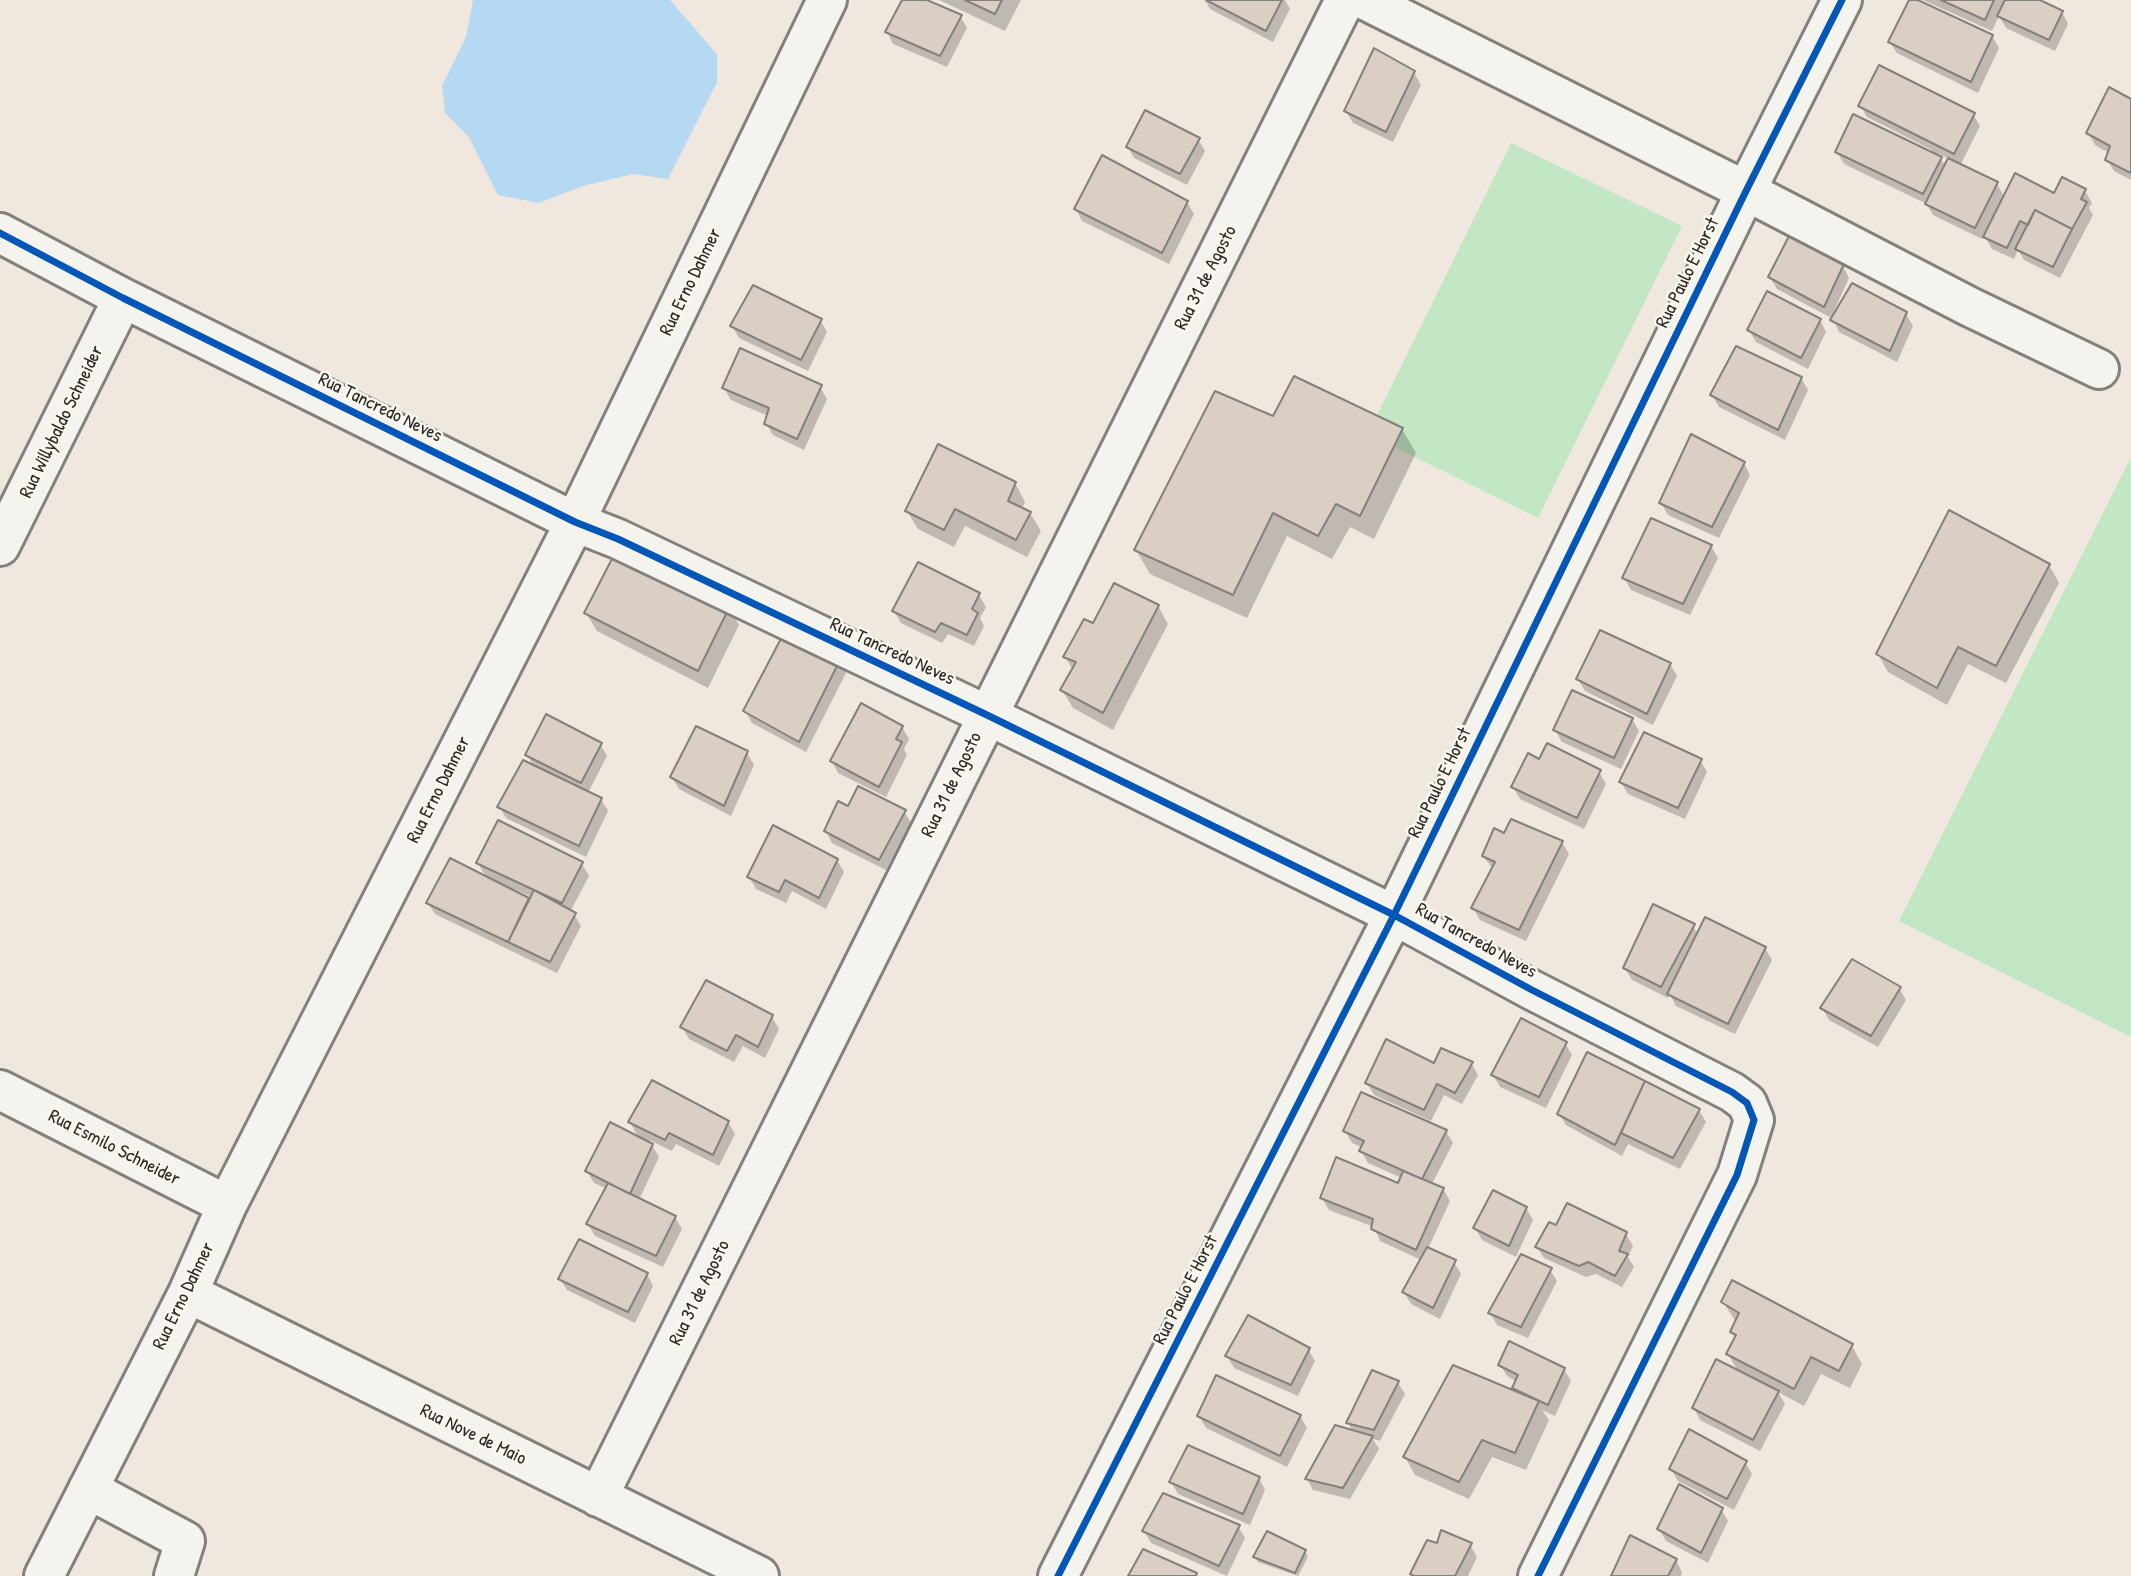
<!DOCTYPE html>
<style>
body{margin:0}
canvas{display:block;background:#f0e7de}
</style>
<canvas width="2131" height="1576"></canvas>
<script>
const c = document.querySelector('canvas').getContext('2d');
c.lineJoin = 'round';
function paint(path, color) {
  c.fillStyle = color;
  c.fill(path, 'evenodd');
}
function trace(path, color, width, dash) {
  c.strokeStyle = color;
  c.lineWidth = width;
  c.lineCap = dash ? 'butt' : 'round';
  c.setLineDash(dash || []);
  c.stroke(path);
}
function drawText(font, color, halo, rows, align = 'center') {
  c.font = font + ' "Patrick Hand",sans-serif';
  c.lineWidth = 5;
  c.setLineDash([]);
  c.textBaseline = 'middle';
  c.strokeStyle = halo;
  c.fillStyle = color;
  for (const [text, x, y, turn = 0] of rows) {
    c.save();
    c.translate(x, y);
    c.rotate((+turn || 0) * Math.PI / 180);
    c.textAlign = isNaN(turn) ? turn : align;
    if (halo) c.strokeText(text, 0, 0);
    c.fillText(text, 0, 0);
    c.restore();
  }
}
const green = new Path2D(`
 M1511,143l171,83 -144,292 -170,-84z
 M2131,457v580l-232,-116z`);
const water = new Path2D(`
 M473,0h197l47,54v28l-49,97 -35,-5 -50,12 -44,17 -41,-8 -29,-58 -24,-24 -3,-27 24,-49z`);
const shadow = new Path2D(`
 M904,0h19l37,16 7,12 -20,39 -54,-23 -6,-12z
 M939,0h82l-16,31z
 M1205,0h80l5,9 -17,33 -63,-33z
 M1911,0l81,36 7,12 -21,45 -81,-40 -7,-11z
 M1923,0h113l26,12 6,12 -13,27 -49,-23 -7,-12 -7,15z
 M1414,73l7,12 -28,57 -40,-19 -7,-12z
 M2131,101v79l-17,-9 -7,-12 2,-6 -14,-8 -7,-12z
 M1860,105l113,9 7,12 -20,40 37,18 8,14 50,-3 30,-4 7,12 -3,5 4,7 -33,63 -36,-18 -6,-10 -4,9 -22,-10 -8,-14 -2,4 -49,-24 -6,-11 -83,-40 -7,-12 94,1 1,-3 -65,-33zM1937,153l13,6 -4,8z
 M1198,139l7,12 -18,34 -53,-27 -6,-11z
 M1187,202l7,12 -25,50 -87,-43 -6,-12z
 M1843,266l6,12 -15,33 72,3 7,12 -16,36 -58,-30 -6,-13 -56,-30 -7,-12z
 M820,320l7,12 -19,39 -69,-33 -7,-12z
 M1820,320l6,12 -18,37 -52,-27 -7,-12z
 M1801,378l7,12 -23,50 -66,-33 -7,-12z
 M820,387l7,12 -23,51 -31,-15 -7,-12 2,-7 -37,-16 -7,-12z
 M1274,418l128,11 14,24 -42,86 -24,-12 -18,32 -45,-23 -40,82 -97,-44 -14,-24z
 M1744,463l6,12 -31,63 -51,-23 -7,-12z
 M1015,483l10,19 -3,7 8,4 11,18 -14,26 -62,-31 -11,21 -36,-18 -11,-18z
 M1711,546l7,12 -28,57 -59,-25 -7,-12z
 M2049,565l10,18 -53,100 -38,-19 -21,41 -59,-33 -10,-18z
 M979,595l7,12 -6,11 4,8 -10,20 -26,-12 -6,9 -41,-20 -7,-12z
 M1158,606l10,18 -55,106 -40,-22 -11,-18 11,-20 -8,-13 29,-31z
 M729,607l10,18 -31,63 -111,-57 -11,-18z
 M840,660l7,11 -41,81 -54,-29 -7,-12z
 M1670,664l7,12 -24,49 -68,-34 -7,-12z
 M1632,719l7,12 -18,38 -59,-27 -7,-12z
 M902,727l7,12 -5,10 3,6 -21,42 -48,-24 -6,-12z
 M600,744l7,12 -19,37 13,6 7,12 -22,46 -80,-39 -7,-12 35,-39 -7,-12z
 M747,753l7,12 -23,51 -52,-27 -7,-12z
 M1700,760l7,12 -22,47 -57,-25 -7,-12z
 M1599,772l7,12 -22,45 -64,-30 -7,-12z
 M848,808l56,3 7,12 -25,47 -54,-27 -6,-12z
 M498,822l84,42 7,12 -19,36 4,2 7,12 -24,47 -122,-59 -7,-11 59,-24 -9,-16zM509,887l23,10 -1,4 -23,-12z
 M1505,835l57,7 7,12 -43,87 -46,-21 -7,-12 20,-39 -10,-13z
 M837,860l7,12 -18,37 -34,-18 -6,12 -30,-14 -7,-12z
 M1693,926l5,9 67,13 7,12 -37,74 -59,-28 -6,-11 -2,3 -36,-18 -7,-12z
 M1899,988l7,12 -28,47 -49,-27 -7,-12z
 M772,1017l7,12 -14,29 -22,-12 -9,16 -45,-23 -7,-12z
 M1565,1043l7,12 -26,53 -46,-21 -7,-12z
 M1588,1054l111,56 7,12 -26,47 -52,-25 -6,12 -56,-31 -7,-12z
 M1471,1063l7,12 -16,29 -18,-9 -13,26 -57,-26 -7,-12 68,-17z
 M630,1122h98l7,12 -16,32 -43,-22 -4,7 -23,-11 10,17 -20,43 36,17 7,12 -19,38 -68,-31 -7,-12 19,-35 -13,-6 -7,-12 52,-32z
 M1345,1131h101l7,12 -21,41 11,5 7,12 -22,48 26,13 7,12 -21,45 -29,-15 -7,-12 17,-32 -41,-19 -6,-14 -45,-17 -7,-12 77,-13 3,-7 -34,-15 -7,-12 2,-3 -11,-5z
 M1526,1208l7,12 -17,37 -34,-17 -7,-12z
 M1557,1227l69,7 7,12 -5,11 6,10 -12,20 -26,-13 -10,3 -42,-19 -7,-11z
 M1550,1270l7,11 -29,57 -31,-13 -7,-12z
 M647,1274l6,12 -18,37 -68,-33 -7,-11z
 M1723,1302l129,44 10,18 -12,24 -29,-14 -17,32 -26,-14 7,12 -25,47 -60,-31 -6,-12 45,-35 -11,-19 8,-15 -4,-7 4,-10z
 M1308,1349l7,12 -17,35 -64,-28 -7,-12z
 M1500,1364l64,5 7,12 -16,35 -13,-6 7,10 -23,50 -34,-13 -23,42 -54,-24 -10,-18 113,-63 -4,-7 3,-5 -10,-6z
 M1398,1383l7,11 -25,47 -7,-2 6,10 -29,50 -37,-9 -6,-11 46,-47 -5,-9z
 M1199,1416h101l7,12 -20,39 -81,-39z
 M1745,1462l7,12 -18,36 -56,-29 -7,-12z
 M1259,1478l6,12 -15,35 -72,-31 -7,-12z
 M1721,1509l7,12 -20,42 -42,-22 -7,-12z
 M1238,1526l7,12 -18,38 -76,-33 -7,-12z
 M1470,1545l7,12 -9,19h-55l-1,-2z
 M1305,1551l3,6 -10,19 -40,-14 -3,-5z
 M1676,1560l6,12 -1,4h-68z`);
const building = new Path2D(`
 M902,0h25l35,15 -22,41 -55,-24z
 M965,0h37l-7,14z
 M1206,0h76l-16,31z
 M1909,0h9l75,35 -22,47 -83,-40z
 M1941,0h53l-9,20z
 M2005,0h35l23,11 -14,29 -52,-24z
 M1374,48l41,23 -29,61 -42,-21z
 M1879,65l96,48 -21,41 -96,-48z
 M2109,87l22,12v74l-26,-13 5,-14 -24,-13z
 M1145,110l55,28 -20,36 -54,-27z
 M1853,114l89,43 -19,37 -88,-42z
 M1102,155l86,46 -26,52 -88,-44z
 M1948,158l50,24 -23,46 -50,-24z
 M2015,173l39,20 8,-16 24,12 -5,10 6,3 -15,27 -37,-19 -7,15 -8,-4 -13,27 -24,-11z
 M2035,210l37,19 -19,38 -38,-18z
 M1789,236l55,28 -20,43 -56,-30z
 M1852,283l55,29 -17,39 -60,-31z
 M753,285l69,34 -21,41 -71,-34z
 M1767,291l54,28 -20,39 -54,-28z
 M1736,346l66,31 -24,53 -68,-35z
 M740,348l82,37 -25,54 -33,-15 5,-16 -47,-20z
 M1294,376l109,52 -43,88 -24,-12 -18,32 -45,-23 -40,82 -99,-45 81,-159 58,25z
 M1691,434l54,28 -33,65 -53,-24z
 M938,444l78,38 -8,19 23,11 -15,28 -61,-31 -11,21 -39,-19z
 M1949,510l101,54 -54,102 -38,-19 -21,41 -61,-34z
 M1651,518l61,27 -29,59 -61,-26z
 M616,551l114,55 -32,65 -114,-58z
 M918,562l62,31 -8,16 6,4 -11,22 -26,-12 -6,9 -43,-21z
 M1114,583l45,22 -56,108 -43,-23 16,-28 -13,-5 21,-38 9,4z
 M1600,630l71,33 -24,51 -71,-35z
 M785,631l56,27 -42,84 -56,-31z
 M1572,690l61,28 -19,40 -61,-28z
 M861,703l42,23 -7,13 6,3 -23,45 -49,-26z
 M546,714l56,29 -21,40 -56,-28z
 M696,726l52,25 -24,55 -54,-29z
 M1644,732l58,27 -24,49 -59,-26z
 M1547,743l54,27 -24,48 -66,-31 17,-34 11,6z
 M523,760l79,38 -23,48 -82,-39z
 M858,786l48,24 -27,50 -55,-29 14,-30 10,5z
 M1511,819l52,22 -44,89 -48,-22 24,-46 -13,-6 12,-28 10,5z
 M498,820l85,42 -21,41 -86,-40z
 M773,825l65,34 -19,39 -34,-18 -6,12 -32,-15z
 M450,858l79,40 -21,44 -82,-39z
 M534,890l42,23 -26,49 -42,-20z
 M1653,904l42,20 -34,63 -38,-19z
 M1705,917l61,30 -38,77 -61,-30z
 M1852,959l49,28 -30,49 -51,-28z
 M706,980l67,35 -15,32 -22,-12 -9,16 -47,-24z
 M1521,1018l46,24 -28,55 -48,-22z
 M1386,1039l48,24 7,-15 32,14 -18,31 -18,-9 -13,26 -59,-27z
 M1587,1052l58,29 -30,64 -58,-31z
 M652,1080l77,41 -16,34 -44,-22 -4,7 -37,-18z
 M1645,1081l55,28 -27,49 -52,-25z
 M1361,1092l86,38 -25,49 -63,-28 5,-10 -21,-10z
 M610,1122l43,22 -23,50 -45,-23z
 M1336,1157l62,26 5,-12 41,17 -28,62 -45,-21 2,-10 -53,-21z
 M608,1183l68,33 -20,40 -70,-32z
 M1493,1190l34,17 -18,39 -36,-18z
 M1567,1203l60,29 -8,19 9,3 -13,22 -27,-14 -9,4 -44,-19 14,-25 7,3z
 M579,1239l69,34 -20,39 -70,-33z
 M1427,1247l29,13 -23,48 -31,-16z
 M1521,1254l31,14 -31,59 -33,-14z
 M1732,1280l121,64 -14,27 -28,-14 -17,32 -68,-35 10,-19 -6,-3 9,-19 -18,-11z
 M1248,1315l62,33 -19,37 -66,-29z
 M1509,1341l56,27 -17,37 -36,-17 6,-13 -20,-10z
 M1716,1359l63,32 -26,49 -61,-32z
 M1453,1365l86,36 -24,52 -33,-13 -23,42 -56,-25z
 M1372,1370l27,11 -25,49 -28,-7z
 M1216,1375l85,40 -21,41 -83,-40z
 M1335,1425l38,11 -30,52 -38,-9z
 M1689,1429l58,32 -20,38 -58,-30z
 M1188,1445l72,32 -17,37 -74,-32z
 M1679,1484l44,24 -22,45 -44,-24z
 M1163,1493l77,32 -21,41 -77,-35z
 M1441,1530l31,13 -17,33h-41l-4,-2 17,-34 10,3z
 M1267,1531l39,19 -11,23 -42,-16z
 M1630,1535l47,24 -9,17h-57z
 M1143,1549l54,24 -1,3h-68z`);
const minor = new Path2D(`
 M1365,0l381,191 224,116 129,62
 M0,233l123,65 452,224 43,17 369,176 407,200 138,75 200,102 15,11 7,17 -17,55 -199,401
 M0,546l123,-248
 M0,1090l227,115
 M188,1293l571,283
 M88,1489l97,52 -11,35
 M598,1497l747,-1497
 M44,1576l144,-283 39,-88 348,-683 252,-522
 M1058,1576l336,-661 352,-724 96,-191`);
const cycleway = new Path2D(`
 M0,233l123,65 452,224 43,17 369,176 407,200 138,75 200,102 15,11 7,17 -17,55 -199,401
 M1058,1576l336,-661 352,-724 96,-191`);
const streetNames = [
 ["Rua Paulo E Horst",1688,273,-64],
 ["Rua 31 de Agosto",1206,278,-63],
 ["Rua Erno Dahmer",691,282,-64],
 ["Rua Tancredo Neves",380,408,26],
 ["Rua Willybaldo Schneider",62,422,-64],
 ["Rua Tancredo Neves",892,652,25],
 ["Rua Paulo E Horst",1440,783,-64],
 ["Rua 31 de Agosto",952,785,-64],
 ["Rua Erno Dahmer",439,790,-63],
 ["Rua Tancredo Neves",1476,941,29],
 ["Rua Esmilo Schneider",114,1148,27],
 ["Rua Paulo E Horst",1186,1290,-63],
 ["Rua 31 de Agosto",700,1293,-64],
 ["Rua Erno Dahmer",184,1296,-64],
 ["Rua Nove de Maio",473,1435,26]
];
paint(green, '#c3e6c5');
paint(water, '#b5d9f2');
paint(shadow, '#0003');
paint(building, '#dbcfc5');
trace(building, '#84807c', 2);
trace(minor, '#84807c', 44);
trace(minor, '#f5f3ee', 38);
trace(cycleway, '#0057b8', 7);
drawText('19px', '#2b2b2b', '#fbf7ec', streetNames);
</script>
